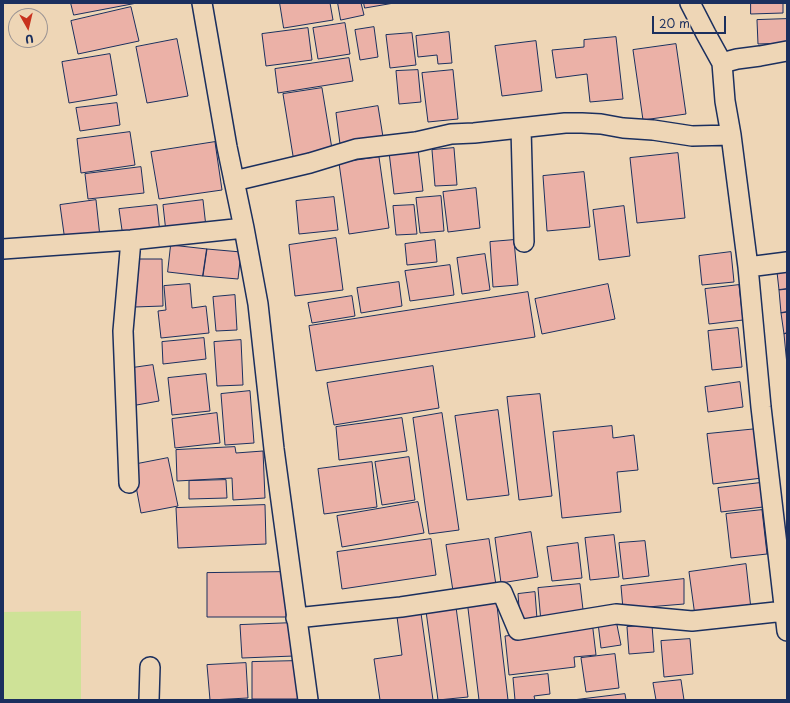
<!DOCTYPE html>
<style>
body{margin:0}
#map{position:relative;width:790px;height:703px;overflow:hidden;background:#eed6b6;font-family:"Playpen Sans",sans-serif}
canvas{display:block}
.frame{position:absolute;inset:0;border:4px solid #1b2f5e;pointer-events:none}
.north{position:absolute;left:8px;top:8px;width:40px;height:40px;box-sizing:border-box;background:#eed6b6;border:1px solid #9a9393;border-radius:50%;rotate:172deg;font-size:11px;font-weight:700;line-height:16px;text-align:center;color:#1b2f5e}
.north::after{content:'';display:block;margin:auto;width:14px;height:18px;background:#c8321e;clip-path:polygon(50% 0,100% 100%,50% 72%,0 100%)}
.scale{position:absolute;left:652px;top:16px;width:74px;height:18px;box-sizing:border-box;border:2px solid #1b2f5e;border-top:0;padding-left:5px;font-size:12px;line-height:14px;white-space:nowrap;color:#1b2f5e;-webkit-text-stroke:3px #eed6b6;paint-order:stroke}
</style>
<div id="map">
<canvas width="790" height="703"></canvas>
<div class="frame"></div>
<div class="north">U</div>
<div class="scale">20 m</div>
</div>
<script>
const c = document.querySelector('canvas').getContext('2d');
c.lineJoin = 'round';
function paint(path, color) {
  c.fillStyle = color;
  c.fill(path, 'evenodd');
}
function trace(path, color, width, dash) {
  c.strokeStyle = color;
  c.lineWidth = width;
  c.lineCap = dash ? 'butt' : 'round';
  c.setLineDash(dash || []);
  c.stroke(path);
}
const green = new Path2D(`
 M81,611v89h-78v-88z`);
const building = new Path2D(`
 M71,3h66l-63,12z
 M280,3h50l3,17 -49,8z
 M338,3h23l3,12 -23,5z
 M364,3h30l-29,5z
 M751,3h32v10l-32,1z
 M131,7l8,34 -61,13 -7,-33z
 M787,19v24l-29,1 -1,-24z
 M345,23l5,31 -32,5 -5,-31z
 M374,27l4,30 -18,3 -5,-30z
 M308,28l4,32 -46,6 -4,-32z
 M449,32l3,31 -14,1 -1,-9 -19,2 -2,-21z
 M412,33l4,32 -26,3 -4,-33z
 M616,37l7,62 -33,3 -3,-28 -31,4 -4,-28 32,-3v-7z
 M177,39l11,57 -41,7 -11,-56z
 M536,41l6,50 -40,5 -7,-50z
 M676,44l10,70 -43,6 -10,-70z
 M110,54l7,41 -48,8 -7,-41z
 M349,58l4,23 -75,12 -3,-24z
 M418,70l3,32 -22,2 -3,-33z
 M453,70l5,49 -30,3 -6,-49z
 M322,88l11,67 -39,7 -11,-68z
 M117,103l3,22 -40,6 -4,-23z
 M378,106l5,31 -43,7 -4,-31z
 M130,132l5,33 -54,8 -4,-34z
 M215,142l7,48 -63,9 -8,-47z
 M454,148l3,37 -22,1 -3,-36z
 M418,149l5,42 -29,3 -5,-42z
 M678,153l7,65 -48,5 -7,-65z
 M379,157l10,71 -40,6 -10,-71z
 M141,167l3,26 -56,6 -3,-25z
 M584,172l6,55 -43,4 -4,-55z
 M476,188l4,40 -32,4 -5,-40z
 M441,196l3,35 -24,2 -4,-35z
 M334,197l4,33 -39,4 -3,-33z
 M96,200l4,37 -35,4 -5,-36z
 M203,200l3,27 -40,5 -3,-27z
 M157,205l3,28 -37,4 -4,-28z
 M414,205l3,29 -21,1 -3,-29z
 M624,206l6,50 -31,4 -6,-50z
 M336,238l7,52 -48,6 -6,-51z
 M435,240l2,22 -30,3 -2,-21z
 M514,240l4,45 -25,2 -3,-45z
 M171,245l36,4 -4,27 -35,-4z
 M207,249l34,3 -3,27 -35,-3z
 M731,252l3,30 -32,3 -3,-29z
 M485,254l5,36 -28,4 -5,-36z
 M134,259h28l1,47 -28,1z
 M450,265l4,30 -44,6 -5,-30z
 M787,270v19l-8,1 -2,-18z
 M399,282l3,24 -41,7 -4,-25z
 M190,284l2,24 14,-2 3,27 -48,5 -3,-27 8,-1 -2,-24z
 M608,284l7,35 -73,15 -7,-35z
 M739,285l4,35 -34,4 -4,-35z
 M787,289v23l-6,1 -2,-23z
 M528,292l7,45 -219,34 -7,-45z
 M235,295l2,35 -21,1 -3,-34z
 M352,296l3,20 -43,7 -4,-20z
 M787,312v21l-3,1 -3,-21z
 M738,328l4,39 -30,3 -4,-39z
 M787,333v32l-3,-31z
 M204,338l2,21 -43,5 -1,-22z
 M241,340l2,45 -26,1 -3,-44z
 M153,365l6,36 -28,5 -6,-37z
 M433,366l6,42 -105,17 -7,-42z
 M206,374l4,37 -38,4 -4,-37z
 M740,382l3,25 -35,5 -3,-25z
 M250,391l4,52 -29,2 -4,-51z
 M540,394l12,102 -33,4 -12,-103z
 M498,410l11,85 -42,5 -12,-84z
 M217,413l3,30 -45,5 -3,-29z
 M442,413l17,117 -30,4 -16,-116z
 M402,418l5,33 -68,9 -3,-33z
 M612,426l1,12 21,-3 4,35 -21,2 4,40 -59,6 -9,-86z
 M757,429l5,49 -49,6 -6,-50z
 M235,447l1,6 27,-2 2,47 -32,2 -1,-22 -55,3 -1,-31z
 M409,457l6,43 -33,5 -7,-43z
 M168,458l10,48 -37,7 -9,-48z
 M372,462l5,45 -53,7 -6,-45z
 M226,480l1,18 -38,1v-18z
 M760,483l3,24 -42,5 -3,-24z
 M418,502l6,31 -82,14 -5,-31z
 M265,505l1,39 -88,4 -2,-40z
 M762,510l5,44 -36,4 -5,-44z
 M531,532l7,45 -37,6 -6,-45z
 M614,535l5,42 -29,3 -5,-42z
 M431,539l5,36 -94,14 -5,-37z
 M489,539l7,46 -43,6 -7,-46z
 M645,541l4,35 -26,3 -4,-36z
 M578,543l4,35 -30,3 -5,-34z
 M746,564l5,45 -56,7 -6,-44z
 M286,572v45h-79v-44z
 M684,579v25l-61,5 -2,-23z
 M580,584l4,34 -43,4 -3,-34z
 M535,592l2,27 -17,1 -2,-26z
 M496,597l12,103h-29l-12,-100z
 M420,606l13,94h-53l-6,-41 28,-4 -6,-46z
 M456,607l12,90 -30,3 -12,-89z
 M616,620l5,25 -20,3 -3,-25z
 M592,621l4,34 -22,2 1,10 -66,8 -4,-39 39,-4z
 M293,623l1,33 -52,2 -2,-33z
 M652,625l2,27 -25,2 -2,-27z
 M690,639l3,35 -29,3 -3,-36z
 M615,654l4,34 -33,4 -5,-34z
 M297,661l1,38h-46v-37z
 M246,663l2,35 -38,2 -3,-35z
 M548,674l2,20 -16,2 1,4h-20l-2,-22z
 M681,680l3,20h-28l-3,-17z
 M625,694l1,6h-53z`);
const street = new Path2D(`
 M202,3l25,144 17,81 14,76 16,145 34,251
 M690,3l16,31 16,29 3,38 6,34 17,132 13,140 26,224
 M722,63l15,-4 23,-3 27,-5
 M521,128l3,114
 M234,181l76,-18 46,-14 60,-7 35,-8 23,-1 91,-10h17l19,1 22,4 30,2 39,6 39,-1
 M3,249l128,-9 113,-12
 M748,267l39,-5
 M129,483l-6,-152 8,-91
 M296,618l105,-11 101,-15 16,38 98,-16 76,7 93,-10
 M149,700l1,-33`);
paint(green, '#cee297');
paint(building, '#ebb1a7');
trace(building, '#1b2f5e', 1);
trace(street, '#1b2f5e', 22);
trace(street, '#eed6b6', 19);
</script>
